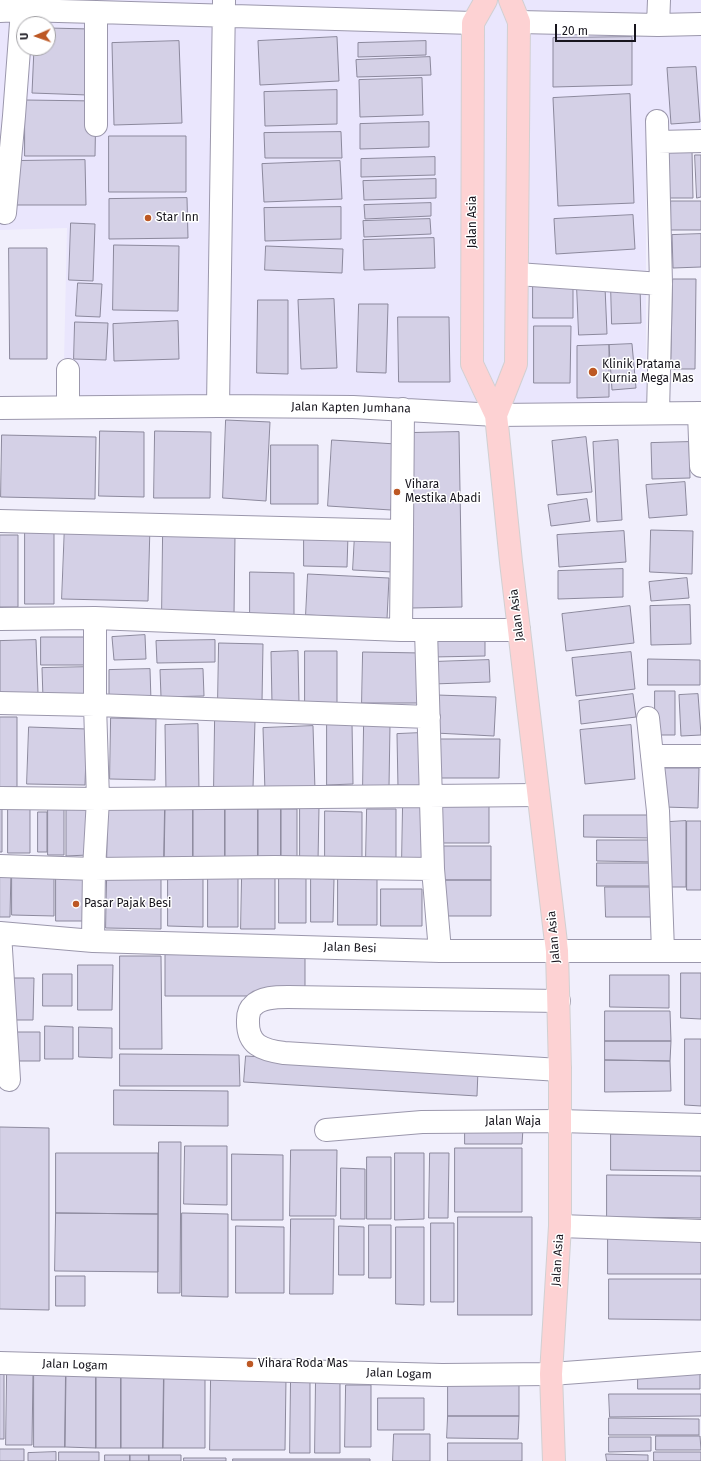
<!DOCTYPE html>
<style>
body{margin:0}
#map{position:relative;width:701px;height:1461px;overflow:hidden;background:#f1effc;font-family:"Fira Sans",sans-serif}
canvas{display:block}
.north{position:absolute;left:16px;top:16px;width:40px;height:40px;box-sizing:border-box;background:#fff;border:1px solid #a2a1a5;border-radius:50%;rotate:268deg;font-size:11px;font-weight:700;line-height:16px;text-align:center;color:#17151d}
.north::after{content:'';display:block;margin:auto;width:14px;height:18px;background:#bd5824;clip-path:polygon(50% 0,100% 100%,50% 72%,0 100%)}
.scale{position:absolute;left:555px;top:24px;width:81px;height:18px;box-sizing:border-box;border:2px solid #17151d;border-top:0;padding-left:5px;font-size:12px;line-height:14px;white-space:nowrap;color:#17151d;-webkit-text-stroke:3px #fff;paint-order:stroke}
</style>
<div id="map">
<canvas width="701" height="1461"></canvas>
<div class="north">U</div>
<div class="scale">20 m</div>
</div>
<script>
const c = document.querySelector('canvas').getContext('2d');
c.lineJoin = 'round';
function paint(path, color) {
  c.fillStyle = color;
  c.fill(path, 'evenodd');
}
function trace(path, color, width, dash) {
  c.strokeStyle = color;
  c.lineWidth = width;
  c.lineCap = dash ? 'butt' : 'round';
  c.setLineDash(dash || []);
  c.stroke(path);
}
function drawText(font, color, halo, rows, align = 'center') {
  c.font = font + ' "Fira Sans",sans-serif';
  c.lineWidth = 3;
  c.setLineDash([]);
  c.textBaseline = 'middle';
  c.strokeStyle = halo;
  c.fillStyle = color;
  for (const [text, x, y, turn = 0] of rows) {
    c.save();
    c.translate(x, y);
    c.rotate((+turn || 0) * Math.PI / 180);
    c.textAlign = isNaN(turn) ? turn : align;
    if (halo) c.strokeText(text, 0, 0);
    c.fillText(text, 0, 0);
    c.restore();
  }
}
const built = new Path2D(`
 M0,0h701v135l-55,2v281l-583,-12 4,-178 -67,2zM24,24h24v24h-24z`);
const building = new Path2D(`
 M48,28l42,1 -2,66 -56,-2 2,-45h14z
 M337,37l2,44 -79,4 -2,-44z
 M632,37v48l-79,2v-49z
 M179,41l3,82 -68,2 -2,-82z
 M426,41v14l-68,2v-14z
 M430,57l1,18 -74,2 -1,-17z
 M696,67l4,55 -29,2 -4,-56z
 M422,78l1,37 -63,2 -1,-37z
 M337,90v34l-72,2 -1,-34z
 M630,94l4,109 -76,3 -5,-108z
 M25,100l71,1 -1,55h-70z
 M429,122v25l-69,2v-25z
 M341,132l1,26h-77l-1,-25z
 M109,136h77v56h-77z
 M668,151h24l1,47h-24z
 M695,155h6v42l-4,1z
 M435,157v18l-74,2v-18z
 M85,160l1,45h-73v-44z
 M340,161l2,38 -78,3 -2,-38z
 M436,179v19l-72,2 -1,-19z
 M187,198l1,40 -79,1v-40z
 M671,201h30v29h-30z
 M431,203v13l-66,3 -1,-14z
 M341,207v32l-76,2 -1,-33z
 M633,215l2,34 -79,5 -2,-35z
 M430,219l1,15 -67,3 -1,-16z
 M71,223l24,1 -2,57 -24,-1z
 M701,234v33l-28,1 -1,-33z
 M434,238l1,30 -71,2 -1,-30z
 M114,245l65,1 -1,65 -65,-1z
 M266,246l77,3 -1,24 -77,-3z
 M9,248h38v111h-37z
 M533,279l40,1v38h-40z
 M673,279h23l-1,90h-24z
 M78,283l24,1 -2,33 -24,-1z
 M611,286h29l1,37 -29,1z
 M577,287h28l2,47 -28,1z
 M334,299l3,69 -36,1 -3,-69z
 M258,300h30v74l-31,-1z
 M359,304h29l-2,69 -29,-1z
 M398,317h51l1,65h-51z
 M178,321l1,38 -65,2 -1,-37z
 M75,322l33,1 -2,37 -32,-1z
 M534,326h37l-1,57h-36z
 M632,344l4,44 -24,2 -3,-45z
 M609,345v52l-32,1v-52z
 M226,420l44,2 -4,79 -43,-3z
 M100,431l44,1v65l-45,-1z
 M155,431l56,1 -1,66h-56z
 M459,432l3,175 -51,1 -3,-175z
 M2,435l94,2 -1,62 -94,-2z
 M586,437l6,55 -35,3 -5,-54z
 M332,440l64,4 -5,66 -63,-4z
 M618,440l4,80 -25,2 -4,-80z
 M689,442l1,36 -38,1 -1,-36z
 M271,445h47v59h-47z
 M685,482l2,33 -38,3 -3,-33z
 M587,499l3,22 -39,5 -3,-21z
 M65,523l85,2 -2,76 -86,-2z
 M25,528h29v76h-29z
 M651,530l42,1 -1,43 -42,-2z
 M624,531l2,31 -67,5 -2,-32z
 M163,534l72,1 -1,80 -72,-1z
 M355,534l38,2 -1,36 -39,-2z
 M0,535h18v72h-18z
 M304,535h44l-1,32 -43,-1z
 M623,569v28l-65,2v-28z
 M250,572l44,1v45l-44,-1z
 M308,574l81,4 -2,41 -81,-4z
 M687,578l2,20 -38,3 -2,-19z
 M690,605l1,39 -40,1 -1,-39z
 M630,606l4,37 -68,8 -4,-37z
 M145,635l1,24 -32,1 -2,-23z
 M41,637h52v28h-52z
 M485,638v18l-53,1v-18z
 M36,640l2,53 -38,1v-53z
 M215,640v22l-58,1 -1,-22z
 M219,643l44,1 -1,58 -44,-1z
 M298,651l1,52 -27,1 -1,-52z
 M305,651h32v52l-32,1z
 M363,652l59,1v50h-60z
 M631,652l4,37 -59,7 -4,-38z
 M648,659l52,1v25h-52z
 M489,660l1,22 -57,2 -1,-22z
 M92,667l1,32h-50l-1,-31z
 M150,669l1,32h-42v-31z
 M203,669l1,27 -43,1 -1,-27z
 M655,691h20v44h-20z
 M633,694l3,23 -55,7 -2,-23z
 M698,694l3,41 -20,1 -2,-41z
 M437,695l59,2 -2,39 -59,-3z
 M0,717h17v70h-17z
 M111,718l45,1 -1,61 -45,-1z
 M215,720l40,1 -2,67 -39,-1z
 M327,722h25l1,62 -26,1z
 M198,724l1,68 -33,1 -1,-68z
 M364,724l26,1 -1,62h-26z
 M631,725l4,54 -50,5 -5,-54z
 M313,726l2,64 -50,2 -2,-64z
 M29,727l58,2 -2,56 -58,-1z
 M421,733l1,55h-24l-1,-54z
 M438,739h62l-1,39h-62z
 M664,768h35l-1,40 -34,-1z
 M439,799l50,1v43h-50z
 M403,804l25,1 -1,56h-25z
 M88,805v50l-22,1v-50z
 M8,807h22v46h-22z
 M300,807h19l-1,55h-18z
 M0,809h2v43h-2z
 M48,809h16v46h-16z
 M108,809h57l-1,55h-57z
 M165,809h28v55h-29z
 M193,809h32v55h-32z
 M225,809h33v55h-33z
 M258,809h23v55h-23z
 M281,809h16v55h-16z
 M367,809h29v50h-30z
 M325,811l37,1v47h-37z
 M38,812h9v40h-9z
 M584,815h68v23l-68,-1z
 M686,821v66h-18l1,-65z
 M687,821h14v69h-14z
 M597,840h57v22l-57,-1z
 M444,846h47v34h-47z
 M597,863h59v23h-59z
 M0,870h11l-1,47h-10z
 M12,871h42v45l-42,-1z
 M208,872h30v55h-30z
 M56,873h31v48h-31z
 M168,874l35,1v52l-35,-1z
 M338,875h39v50h-39z
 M242,876h33v53h-34z
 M107,877h54v52l-55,-1z
 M279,878h27v45h-27z
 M311,878l23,1 -1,43h-22z
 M444,880h47v36h-48z
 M605,887h52v30h-51z
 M381,889h41v37h-41z
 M305,954v42h-140v-41z
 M120,956h41l1,93h-42z
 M78,965h35l-1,45h-34z
 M681,973h20v46l-20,-1z
 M43,974h29v32h-29z
 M610,975h59v33l-59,-1z
 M13,978h21l-1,42h-21z
 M605,1011h65l1,30h-66z
 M45,1026l28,1v32h-28z
 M79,1027l33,1v30l-33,-1z
 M16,1032h24v29h-24z
 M685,1039h16v67l-16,-1z
 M605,1041h66l-1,20 -65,-1z
 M120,1054l119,1 1,31h-120z
 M246,1056l232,14 -1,26 -233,-14z
 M605,1060l65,1 1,30 -66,1z
 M114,1090l114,1v35l-114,-1z
 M0,1127l49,1v182l-49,-1z
 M465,1128h58l-1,16h-57z
 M611,1134h90v37l-90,-1z
 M159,1142h22l-1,151h-22z
 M185,1146h42v59l-43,-1z
 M455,1148h67v64h-67z
 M291,1150h46l-1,66h-46z
 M56,1153h102v61l-102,-1z
 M395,1153h29v66l-29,1z
 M430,1153h19l-1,65h-19z
 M232,1154l51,1v65h-51z
 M367,1157h24v62h-24z
 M341,1168l24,1v50h-24z
 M607,1175l94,1v42l-94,-1z
 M56,1213l102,1v58l-103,-1z
 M182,1213l46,1v83l-46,-1z
 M458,1217h74v98h-74z
 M291,1219h43l-1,75h-43z
 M431,1223h23v79h-23z
 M369,1225h22v53h-22z
 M236,1226l48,1v66h-48z
 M339,1226l25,1v48h-25z
 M396,1227h28v78l-28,-1z
 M608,1235l93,1v38h-93z
 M56,1276h29v30h-29z
 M609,1279h92v41l-92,-1z
 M638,1368h62v21h-62z
 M0,1370h4v69h-4z
 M7,1372h26l-1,73h-26z
 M34,1372h32l-1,75h-31z
 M66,1372h30v76l-31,-1z
 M96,1372h25v76h-25z
 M121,1372h43l-1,76h-42z
 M164,1372l41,1v75h-42z
 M316,1375l24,1v77h-25z
 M291,1376h19v77h-20z
 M211,1377l75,1 -1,72h-75z
 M448,1381l71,1v34h-71z
 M346,1385h25v62h-26z
 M609,1394h92v22l-91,1z
 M378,1398h46v32h-46z
 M448,1416h71l-1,23 -71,-1z
 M609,1418l90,1v16h-90z
 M394,1434h36v27h-37z
 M656,1436h44l1,14h-45z
 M609,1437h42v14l-42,1z
 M448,1443h74v18h-74z
 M0,1449h24v12h-24z
 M56,1452v9h-28v-8z
 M59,1452h40v9h-40z
 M654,1452h47v9h-47z
 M606,1454l42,1v6h-41z
 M105,1455h25v6h-25z
 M130,1455h19v6h-19z
 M149,1455h32v6h-32z
 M184,1458h42v3h-42z
 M233,1459h137v2h-137z`);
const minor = new Path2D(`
 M0,11l22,-1 74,2 377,11
 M519,22l139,3 43,-1
 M658,25l1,-25
 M657,121l4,163 -3,129
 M96,125v-113
 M658,142l43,-1
 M5,213l9,-97 8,-106
 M517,274l144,10
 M218,406l6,-405
 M68,407v-37
 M0,408l218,-2 135,1 143,8 205,-2
 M699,413l2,53
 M0,521l402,10 -1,99
 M402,531l1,-122
 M0,619l95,-1 306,12h118
 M426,630l7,239
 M0,703l95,2 334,12
 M648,718l10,93 5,140
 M652,756h49
 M0,798l98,1 440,-4
 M0,866l94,3 181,-2 158,2 7,82
 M0,933l93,8 347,10h261
 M0,933l9,147
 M93,941l1,-72 4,-70 -3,-94v-87
 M559,1001l-271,-4c-11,0 -27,0 -35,9 -4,3 -5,10 -5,14 -1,25 14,30 36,33l276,17
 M326,1130l96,-8 138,-1 141,4
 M560,1226l141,5
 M0,1363l442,12 109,-1 150,-11`);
const major = new Path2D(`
 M486,0l-13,23 -1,341 24,51 15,147 46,389 3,119v156l-9,148 3,87
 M496,415l20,-51 3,-342 -9,-22`);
const markers = [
 [148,218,4,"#bd5824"],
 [593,372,5,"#bd5824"],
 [397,492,4,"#bd5824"],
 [76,904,4,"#bd5824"],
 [250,1364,4,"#bd5824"]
];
const poiNames = [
 ["Star Inn",156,218],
 ["Klinik Pratama",602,365],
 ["Kurnia Mega Mas",602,379],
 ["Vihara",405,485],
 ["Mestika Abadi",405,499],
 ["Pasar Pajak Besi",84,904],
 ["Vihara Roda Mas",258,1364]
];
const streetNames = [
 ["Jalan Asia",473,222,-90],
 ["Jalan Kapten Jumhana",351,408,1],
 ["Jalan Asia",517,615,-97],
 ["Jalan Asia",554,937,-95],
 ["Jalan Besi",350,948,2],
 ["Jalan Waja",513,1122],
 ["Jalan Asia",558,1260,-86],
 ["Jalan Logam",75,1365,2],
 ["Jalan Logam",399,1374,2]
];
paint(built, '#eae6fd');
paint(building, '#d4d0e6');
trace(building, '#8c899d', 1);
trace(minor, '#9b97ac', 24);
trace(major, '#d1d0d2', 24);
trace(minor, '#fff', 22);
trace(major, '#fdd2d3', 22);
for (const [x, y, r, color] of markers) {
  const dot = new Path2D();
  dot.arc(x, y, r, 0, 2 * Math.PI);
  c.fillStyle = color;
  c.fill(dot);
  trace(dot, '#fff', 1.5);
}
drawText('12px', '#17151d', '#fff', poiNames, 'left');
drawText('12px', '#17151d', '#fff', streetNames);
</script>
